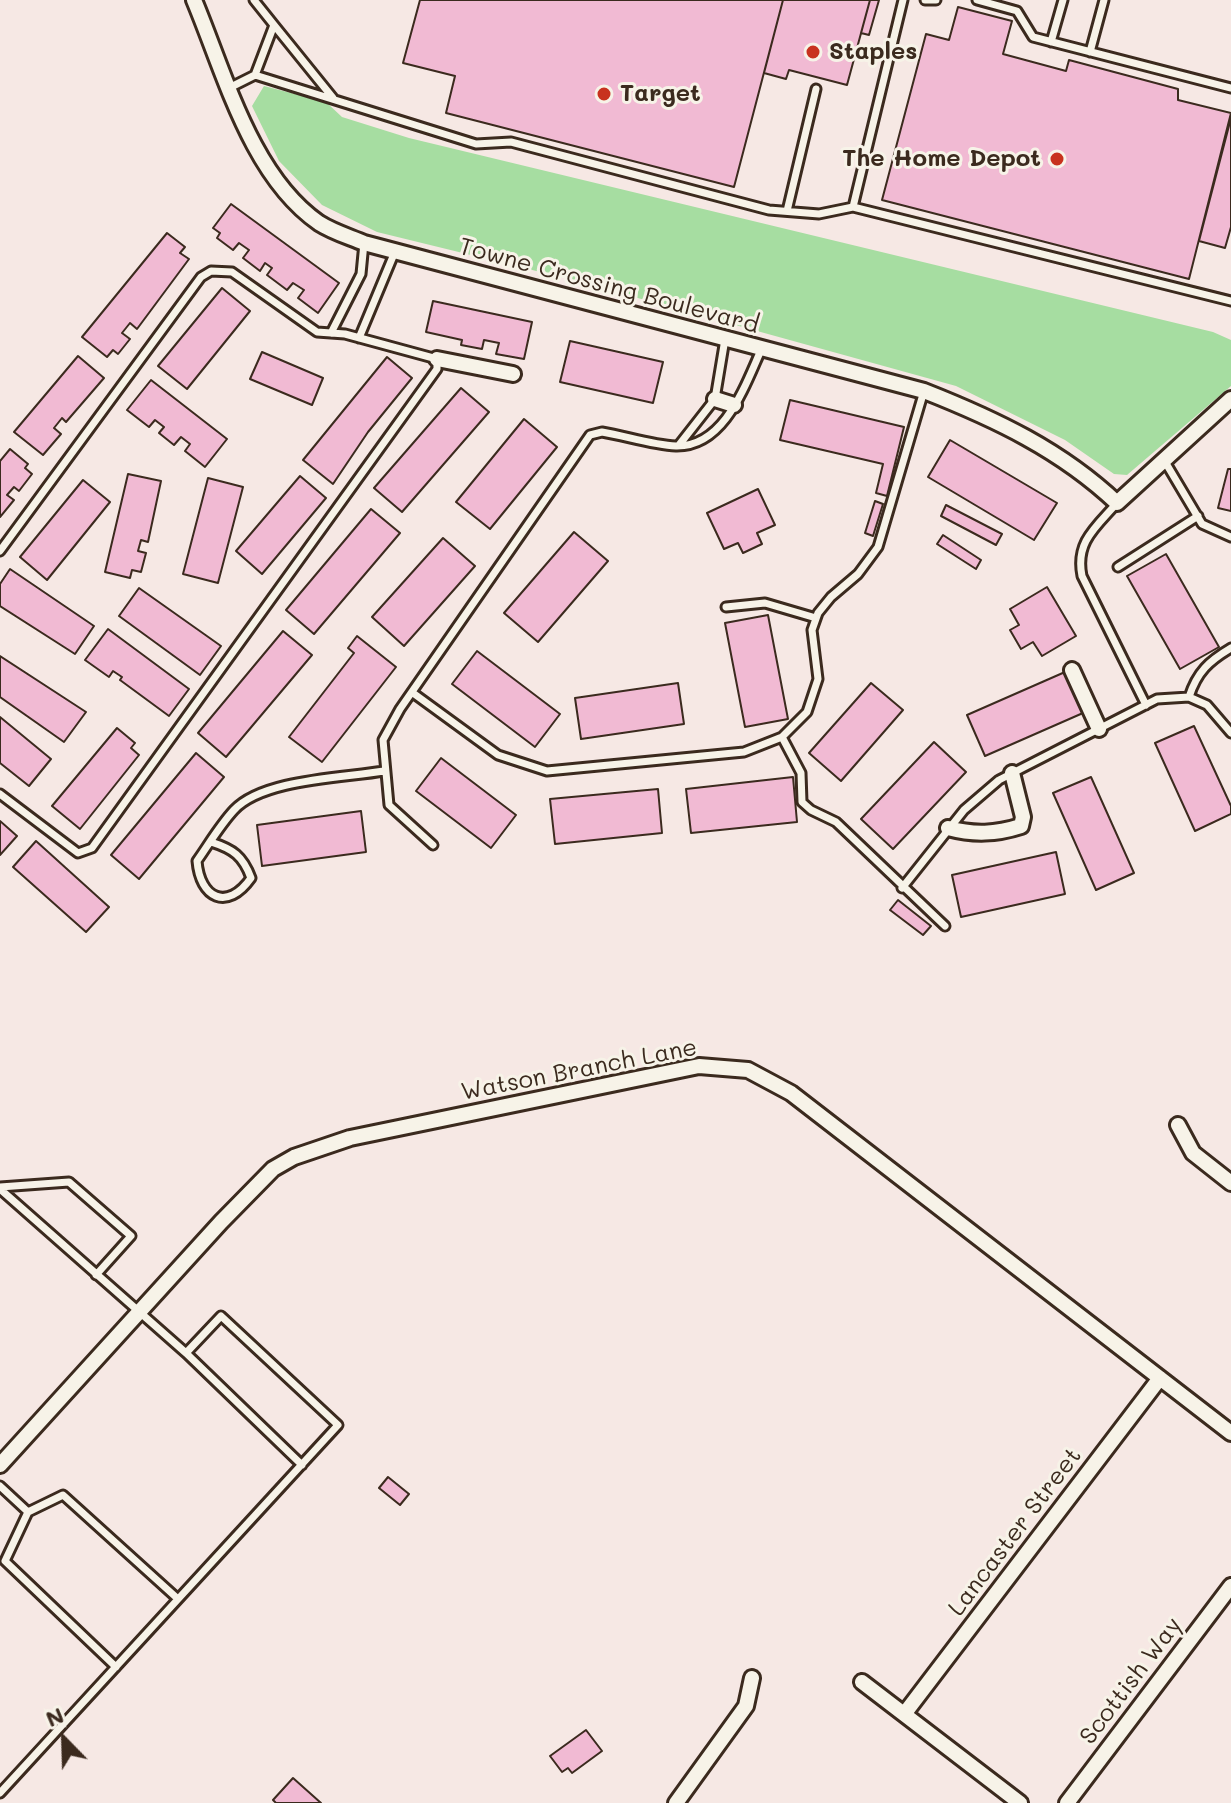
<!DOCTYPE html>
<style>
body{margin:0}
#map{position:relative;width:1231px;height:1803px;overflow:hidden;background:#f6e8e4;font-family:Mali,sans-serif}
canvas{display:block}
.north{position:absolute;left:24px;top:1699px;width:80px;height:80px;-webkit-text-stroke:6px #f7f3e8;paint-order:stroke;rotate:337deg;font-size:22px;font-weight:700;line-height:32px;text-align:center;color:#3b2a1e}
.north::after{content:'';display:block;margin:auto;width:28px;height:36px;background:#3b2a1e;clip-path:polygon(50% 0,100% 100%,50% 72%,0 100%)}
</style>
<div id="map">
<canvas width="1231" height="1803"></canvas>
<div class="north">N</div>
</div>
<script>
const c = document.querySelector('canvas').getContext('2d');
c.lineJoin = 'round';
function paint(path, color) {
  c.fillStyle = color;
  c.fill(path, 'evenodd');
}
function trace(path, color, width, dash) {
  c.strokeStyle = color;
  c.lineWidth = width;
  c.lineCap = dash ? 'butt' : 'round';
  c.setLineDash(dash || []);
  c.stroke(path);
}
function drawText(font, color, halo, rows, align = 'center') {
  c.font = font + ' Mali,sans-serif';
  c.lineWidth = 6;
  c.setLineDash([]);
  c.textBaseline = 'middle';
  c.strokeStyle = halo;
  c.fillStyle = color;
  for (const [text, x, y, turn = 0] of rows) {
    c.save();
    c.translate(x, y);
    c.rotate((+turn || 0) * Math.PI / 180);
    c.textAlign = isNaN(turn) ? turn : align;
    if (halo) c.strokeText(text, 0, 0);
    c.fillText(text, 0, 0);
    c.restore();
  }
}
const green = new Path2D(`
 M264,86l62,16 16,15 67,21 804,194 18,8v46l-104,89 -13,-1 -49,-34 -109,-54 -387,-107 -192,-47 -55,-27 -43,-44 -27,-55z`);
const building = new Path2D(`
 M420,0h363l-49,187 -288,-74 9,-37 -52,-13z
 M783,0h87l-23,85 -58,-15 -3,9 -22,-6z
 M870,0h9l-10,35 -8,-2z
 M958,7l54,14 -9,33 63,17 3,-11 109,29v11l53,13 -42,166 -307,-79 44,-166 23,6z
 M1231,118v109l-6,21 -26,-7z
 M231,204l108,79 -21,30 -20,-15 6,-8 -11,-7 -6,7 -20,-15 5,-7 -7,-5 -5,8 -17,-13 6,-8 -10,-7 -6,7 -16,-12 3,-5 -7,-5z
 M167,233l18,14 -5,6 9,6 -52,70 -7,-6 -8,10 8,6 -12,15 -5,-4 -6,7 -25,-20z
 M222,288l28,23 -63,78 -29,-23z
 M433,301l99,21 -8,37 -28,-5 3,-11 -15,-3 -2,9 -21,-4 1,-5 -36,-8z
 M570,341l93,21 -10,41 -93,-21z
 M262,352l61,26 -11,27 -62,-26z
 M78,356l26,22 -38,44 -4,-4 -8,10 7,6 -18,21 -29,-23z
 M387,357l25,21 -44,54 -35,52 -30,-24z
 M151,380l76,59 -22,28 -20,-16 5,-7 -9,-7 -7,8 -15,-12 5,-6 -9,-7 -6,7 -22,-17z
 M461,388l28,24 -87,100 -28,-24z
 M790,400l114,27 -17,69 -11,-3 7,-29 -103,-24z
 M524,419l33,28 -67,82 -34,-27z
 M950,440l107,63 -23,37 -106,-63z
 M10,449l18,15 -3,4 7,6 -13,17 -5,-4 -7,8 7,5 -14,17v-56z
 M1228,469h3v42l-13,-3z
 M128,474l33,7 -13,61 -7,-2 -3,11 8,2 -5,19 -9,-2 -2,8 -25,-6z
 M300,476l26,22 -64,76 -26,-23z
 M208,478l35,9 -25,96 -35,-9z
 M83,480l27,22 -63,78 -27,-23z
 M758,489l17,36 -18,8 5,11 -19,9 -5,-10 -14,6 -17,-36z
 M875,501l8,3 -10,32 -8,-3z
 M946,505l56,29 -6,11 -55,-29z
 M371,509l29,24 -86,101 -28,-24z
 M574,532l34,29 -70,81 -34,-29z
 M943,535l38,25 -5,9 -39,-25z
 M443,538l32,28 -71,80 -32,-29z
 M1166,554l53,93 -39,22 -53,-93z
 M10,569l84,57 -19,28 -75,-48v-22z
 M1047,587l29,49 -34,20 -9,-14 -12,7 -11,-19 9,-5 -9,-16z
 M139,588l82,58 -21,29 -81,-59z
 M768,615l20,104 -43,8 -20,-104z
 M108,629l81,60 -20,27 -49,-36 2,-3 -9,-6 -4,6 -24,-17z
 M283,631l29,24 -86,102 -28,-24z
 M357,636l39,31 -74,95 -33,-25 65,-84 -6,-5z
 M477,651l83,63 -25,33 -83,-63z
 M0,656l86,56 -22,30 -64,-45z
 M1065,672l18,41 -98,43 -18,-41z
 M678,683l6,41 -103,15 -6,-41z
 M871,683l32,27 -62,71 -32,-28z
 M0,717l51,42 -22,27 -29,-23z
 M1194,726l37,80v8l-36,17 -40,-88z
 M117,728l18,15 -4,5 8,7 -59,74 -28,-23z
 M934,742l32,30 -73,77 -32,-30z
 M196,753l28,24 -85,102 -28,-24z
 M441,758l75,57 -25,33 -75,-57z
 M793,777l4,45 -106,11 -5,-44z
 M1091,777l43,96 -38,17 -43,-97z
 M658,789l4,44 -107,11 -5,-45z
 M361,811l5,41 -104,14 -5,-41z
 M0,821l17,15 -17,19z
 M36,841l73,66 -23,25 -73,-65z
 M1056,852l9,42 -104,23 -9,-42z
 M898,900l33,26 -8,9 -33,-25z
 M388,1477l21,17 -9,11 -21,-17z
 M586,1730l16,21 -30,22 -4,-5 -6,4 -12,-16z
 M293,1778l28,25h-45l-3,-3z`);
const lane = new Path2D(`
 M903,0l-50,207 378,94
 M925,0h11
 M977,0l40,11 16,26 198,51
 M274,25l59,73
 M1051,42l12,-42
 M1090,52l14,-52
 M255,75l221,69 35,-2 258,68 50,4 34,-7
 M231,87l24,-12 19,-50 -20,-25
 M787,211l29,-122
 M331,333l30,-59 3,-31
 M359,338l35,-84
 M679,445l36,-46 10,-60
 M1164,460l38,64 29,13
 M1117,503c-21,24 -42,39 -35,73l64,129
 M0,551l201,-274 10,-6 21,1 85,60 28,2 92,25v10l-345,479 -14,5 -78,-59
 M1118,567l80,-51
 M726,607l39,-4 51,15
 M413,693l85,62 49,16 197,-19 38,-15 25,-25 11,-33 -6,-49 6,-17 13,-16 27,-23 20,-27 46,-156
 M1189,697c8,-25 20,-36 42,-49
 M782,737l19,36 1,29 9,8 25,12 109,104
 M211,842c22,7 32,14 40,36 -24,34 -51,20 -54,-17 12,-17 23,-36 37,-51 29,-31 109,-32 150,-39
 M433,845l-44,-40 -6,-65 17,-31 190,-274 12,-3c24,4 50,13 74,14 49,1 69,-61 86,-98
 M902,888l62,-78 35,-30 158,-81 32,-2 18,8 24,28
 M0,1187l69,-5 62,54 -35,39
 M0,1189l186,164 116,112
 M0,1486l28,26 35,-17 115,104
 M28,1512l-23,49 111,106
 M0,1793l338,-368 -117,-109 -35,37`);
const street = new Path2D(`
 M194,0c31,74 57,176 125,223 14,9 31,14 45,20l560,148c71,28 137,59 193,112l114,-104
 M437,359l76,15
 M715,399l19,6
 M1072,670l27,59
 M948,828c26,7 48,6 73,-2l2,-9 -11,-44
 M1178,1125l15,28 38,30
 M0,1465l221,-243 52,-53 21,-12 56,-19 349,-72 49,4 43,23 440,340
 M862,1682l158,121
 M905,1713l255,-335
 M676,1803l70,-97 6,-28
 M1067,1803l164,-217`);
const markers = [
 [813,52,8,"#c8321e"],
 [604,94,8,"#c8321e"],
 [1057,159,8,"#c8321e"]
];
const poiNames = [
 ["Staples",829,52],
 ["Target",620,94],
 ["The Home Depot",1041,159,"right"]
];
const streetNames = [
 ["Towne Crossing Boulevard",609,286,15],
 ["Watson Branch Lane",579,1070,-11],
 ["Lancaster Street",1015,1532,-53],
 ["Scottish Way",1131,1681,-53]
];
paint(green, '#a6dda1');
paint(building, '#f1bad3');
trace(building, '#3b2a1e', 2);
trace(lane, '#3b2a1e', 13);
trace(street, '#3b2a1e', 20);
trace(lane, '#f7f3e8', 7);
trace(street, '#f7f3e8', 14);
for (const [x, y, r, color] of markers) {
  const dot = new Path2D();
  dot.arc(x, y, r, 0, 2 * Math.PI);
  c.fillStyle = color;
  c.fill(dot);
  trace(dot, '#f7f3e8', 3);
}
drawText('bold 24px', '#3b2a1e', '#f7f3e8', poiNames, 'left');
drawText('24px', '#3b2a1e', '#f7f3e8', streetNames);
</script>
